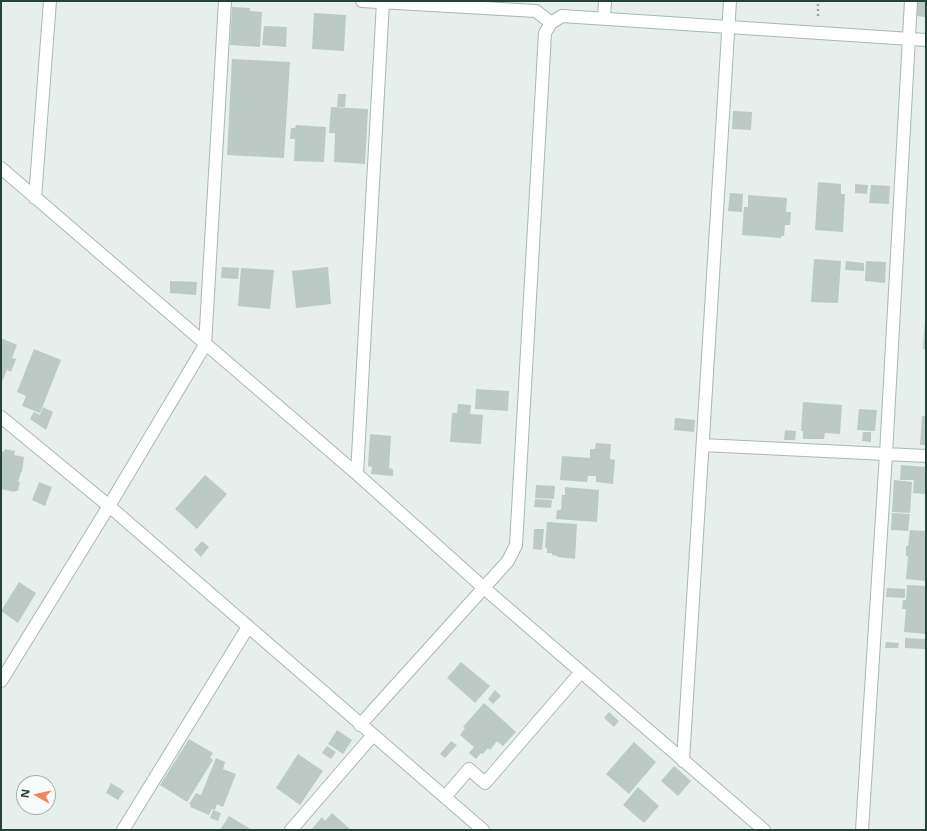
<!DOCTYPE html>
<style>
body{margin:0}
#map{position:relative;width:927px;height:831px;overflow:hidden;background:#e6efeb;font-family:"Noto Sans",sans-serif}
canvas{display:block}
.frame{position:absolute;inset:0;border:2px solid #24423a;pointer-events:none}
.north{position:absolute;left:16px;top:775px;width:40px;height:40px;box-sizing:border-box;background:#f7fbf9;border:1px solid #a3b1ad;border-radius:50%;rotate:278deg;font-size:11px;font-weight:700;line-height:16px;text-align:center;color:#24423a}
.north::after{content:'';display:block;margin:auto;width:14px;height:18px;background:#f4845f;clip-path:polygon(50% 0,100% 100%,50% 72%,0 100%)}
</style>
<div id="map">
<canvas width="927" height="831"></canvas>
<div class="frame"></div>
<div class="north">N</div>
</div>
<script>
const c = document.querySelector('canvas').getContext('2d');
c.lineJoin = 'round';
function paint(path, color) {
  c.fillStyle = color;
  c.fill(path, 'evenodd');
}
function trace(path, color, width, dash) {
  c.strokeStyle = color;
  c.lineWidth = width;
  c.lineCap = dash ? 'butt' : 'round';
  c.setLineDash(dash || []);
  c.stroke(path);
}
const building = new Path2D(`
 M917,1h9v16l-10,-1z
 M232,7l18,1v3l12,1 -2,35 -30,-2z
 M314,13l32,2 -2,36 -32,-2z
 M264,26l23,1 -1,20 -24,-2z
 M232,59l58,3 -6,96 -57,-3z
 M338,94h8l-1,13h-8z
 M331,107l37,2 -3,55 -31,-2 1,-29h-6z
 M733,111l19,1 -1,18 -19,-1z
 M296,125l30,2 -2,35 -30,-1 1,-22h-5l1,-11h4z
 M818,182l23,2v10h4l-2,38 -28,-2z
 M855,184l13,1 -1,9 -12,-1z
 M871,185l19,1 -1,18 -20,-1z
 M730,193l13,1 -1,18 -14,-1z
 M748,195l39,3 -1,14h5l-1,13h-5l-1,11h-3v2l-39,-3 2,-28h4z
 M814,259l27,2 -3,42 -27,-1z
 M846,261l18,2v8l-19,-1z
 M866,261l20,1 -1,21 -20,-2z
 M222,267l17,1 -1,11 -17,-1z
 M328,267l3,37 -35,4 -4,-37z
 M241,268l33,2 -4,39 -32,-3z
 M170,281l27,1 -1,13 -26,-2z
 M925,317h1v32h-3z
 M1,338l16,7 -5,13 4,1 -5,13 -4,-2 -6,14z
 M34,349l27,11 -21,53 -18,-7 4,-10 -9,-4z
 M476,389l33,2 -1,20 -33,-2z
 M803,402l39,3 -2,29 -15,-1 -1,6h-21v-8h-2z
 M458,404l13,1 -1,9 13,1 -2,29 -31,-2 2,-29h5z
 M43,407l10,5 -7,18 -16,-11 4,-7 6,3z
 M859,409l18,1 -2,21 -18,-1z
 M922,416h4v29h-6z
 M675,418l20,2 -1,12 -20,-2z
 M785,430l11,1 -1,9h-11z
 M863,432h8v10l-9,-1z
 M370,434l21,2 -2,32 4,1v7l-22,-2 1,-7 -4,-1z
 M596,443l15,1 -1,15 5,1 -2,24 -17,-2v-6h-8l-1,6 -27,-2 2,-24 28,2v-9h5z
 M5,449l10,2 -1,4 10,2 -2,15h-1l-3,10h2l-2,9h-3v1l-14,-3v-36l1,-2 2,1z
 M901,465l25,2v27l-13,-1 1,-13h-14z
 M205,475l22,19 -30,35 -22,-20z
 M894,480l18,2 -2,31 -18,-1z
 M39,482l13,5 -7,19 -13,-6z
 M536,485l19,1 -1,13 -19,-1z
 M565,487l34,3 -2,32 -41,-3 1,-9h4l1,-15h3z
 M535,499l17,1 -1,8 -17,-1z
 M892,513l18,1 -2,17 -17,-1z
 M547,522l30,2 -2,35 -18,-2 1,-1 -6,-1v-2h-5v-5h-2z
 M534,529h10l-2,21 -9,-1z
 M910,530l16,1v50l-20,-2 2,-23h-2v-10h2z
 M202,541l7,6 -8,10 -7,-7z
 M19,582l17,11 -18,30 -17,-12z
 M907,585l19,1v48l-22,-2 2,-23h-4l1,-9h3z
 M887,588l18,1v9l-19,-1z
 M905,638l21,1 -1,10 -20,-1z
 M886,642l13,1 -1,5h-13z
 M461,662l29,24 -15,17 -28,-25z
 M495,690l6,6 -8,8 -5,-5z
 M484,703l32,29 -13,14 -6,-5 -7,9 -2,-2 -5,6 -2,-1 -5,6 -7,-6 5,-6 -14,-12 5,-7 -2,-1z
 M609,712l10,9 -5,6 -10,-9z
 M337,730l15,10 -9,14 -15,-10z
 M189,739l24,14 -3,5 3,2 -26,42 -27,-17z
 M451,741l6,4 -12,13 -5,-4z
 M634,742l22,20 -27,32 -23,-20z
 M327,746l9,6 -5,7 -9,-6z
 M298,754l25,17 -23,34 -24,-17z
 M216,758l9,4 -2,7 13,5 -13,33 -6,-3 -2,6 -3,-1 -3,6 -19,-8 1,-2 -2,-1 7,-11 5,2z
 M674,766l17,15 -13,15 -17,-15z
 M111,783l13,8 -6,9 -12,-7z
 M638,787l21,19 -15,17 -21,-18z
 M213,810l8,3 -3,8 -8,-3z
 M332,813l19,17h-40l11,-13 3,4z
 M229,816l23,14h-32z`);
const path = new Path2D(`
 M818,16v-15`);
const lane = new Path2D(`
 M445,797l24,-28 16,14 96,-111`);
const street = new Path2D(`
 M362,1l174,10 15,12
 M604,18l1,-17
 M1,168l356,306 127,114 280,242
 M35,198l15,-197
 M1,417l108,89 374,324
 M703,445l223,11
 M357,474l26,-472
 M1,681l108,-175 96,-161 20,-344
 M683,761l47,-760
 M123,830l125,-203
 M291,830l82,-95
 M862,830l24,-376 25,-453`);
const secondary = new Path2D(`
 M360,725l148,-164 8,-16 29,-512 6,-10 11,-7 364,24`);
paint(building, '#bbcac4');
trace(lane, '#a8b8b2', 14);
trace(street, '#a8b8b2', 14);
trace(secondary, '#a4bbb3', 14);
trace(path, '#86b3a5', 2.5, [2, 3]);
trace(lane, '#fff', 12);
trace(street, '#fff', 12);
trace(secondary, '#fff', 12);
</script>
